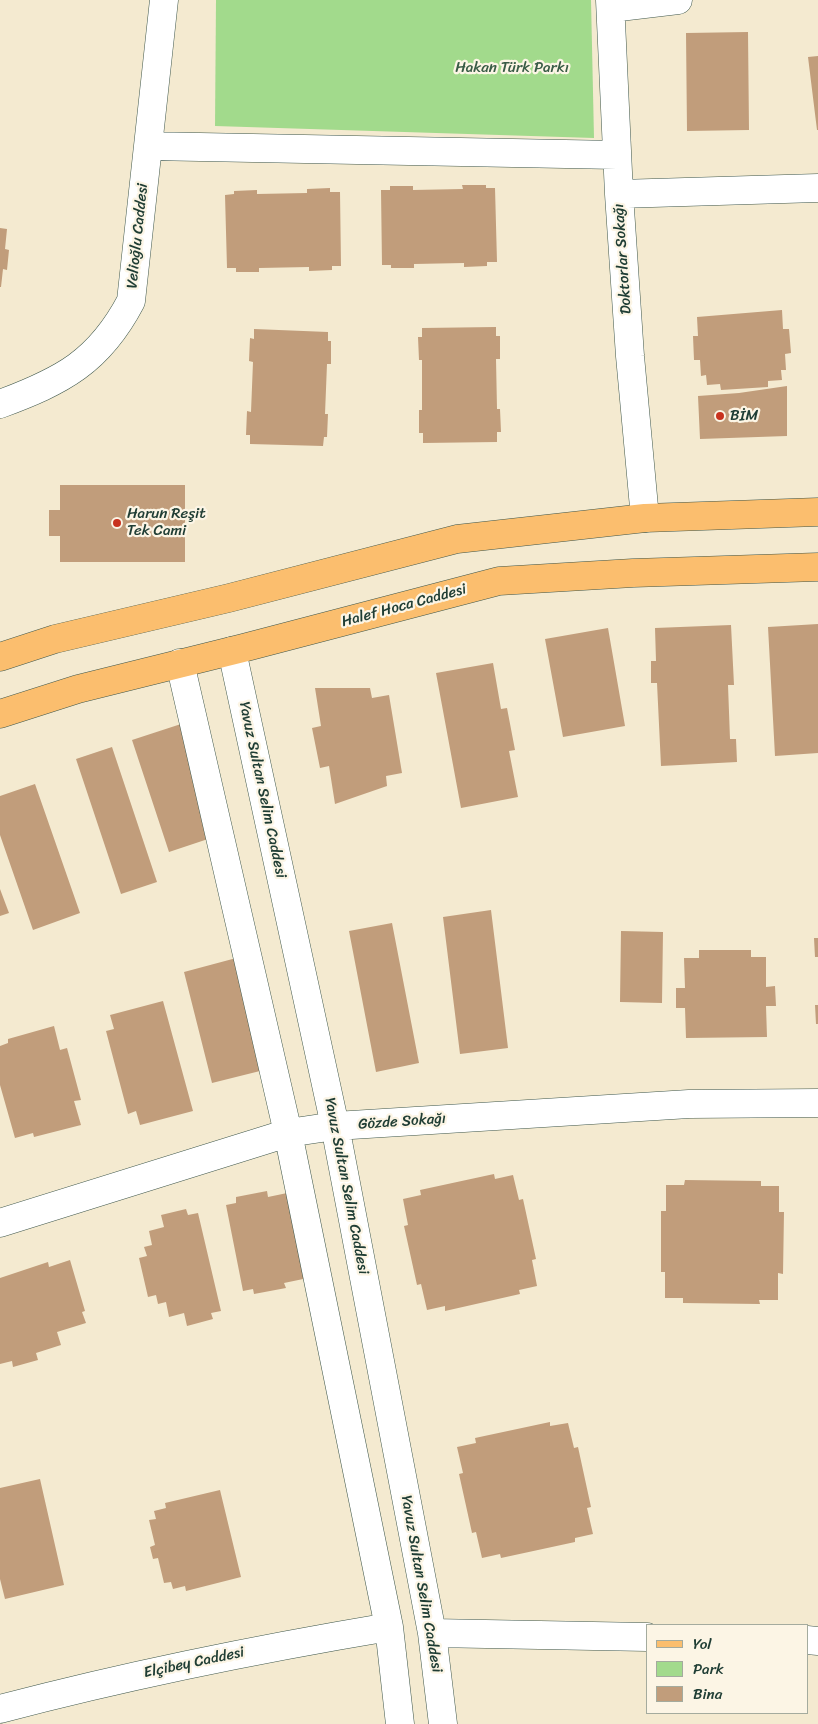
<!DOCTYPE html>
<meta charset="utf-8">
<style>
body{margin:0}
#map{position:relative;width:818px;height:1724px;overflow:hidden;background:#f4ead0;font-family:Sriracha,sans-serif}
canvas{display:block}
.legend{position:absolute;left:646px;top:1624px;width:162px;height:90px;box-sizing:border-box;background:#fcf5e5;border:1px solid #a4ab9e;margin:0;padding:6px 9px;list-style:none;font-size:15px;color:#1f3d34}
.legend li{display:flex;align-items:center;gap:10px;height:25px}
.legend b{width:25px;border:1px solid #a4ab9e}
</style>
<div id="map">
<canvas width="818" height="1724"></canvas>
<ul class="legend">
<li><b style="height:6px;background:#fbbe6e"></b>Yol</li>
<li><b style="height:14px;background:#a2da8c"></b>Park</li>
<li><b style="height:14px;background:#c19d7b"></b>Bina</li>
</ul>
</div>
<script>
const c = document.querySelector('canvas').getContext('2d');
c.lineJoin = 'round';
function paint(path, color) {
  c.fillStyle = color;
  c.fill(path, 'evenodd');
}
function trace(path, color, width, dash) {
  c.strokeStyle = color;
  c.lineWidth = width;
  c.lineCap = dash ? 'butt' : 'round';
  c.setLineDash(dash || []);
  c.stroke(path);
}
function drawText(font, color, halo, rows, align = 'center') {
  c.font = font + ' Sriracha,sans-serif';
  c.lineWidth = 4.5;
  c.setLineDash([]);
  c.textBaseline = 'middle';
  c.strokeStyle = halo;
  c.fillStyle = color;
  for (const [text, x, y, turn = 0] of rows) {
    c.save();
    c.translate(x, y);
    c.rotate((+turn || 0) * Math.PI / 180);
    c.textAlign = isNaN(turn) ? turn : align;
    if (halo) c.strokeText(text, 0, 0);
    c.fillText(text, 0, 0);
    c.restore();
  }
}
const green = new Path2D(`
 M216,0h375l3,138 -379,-12z`);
const building = new Path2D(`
 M748,32l1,98 -62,1 -1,-98z
 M818,56v74h-1l-9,-73z
 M462,185h24v3h9l2,74h-10v4l-23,1v-4l-50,1v4h-23v-3h-9l-1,-75h9v-4h23v4l50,-1z
 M330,188v4h10l1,74h-9v4l-23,1v-4l-50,1v4h-23v-4h-9l-2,-73 9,-1v-3l23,-1v4l50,-1v-4z
 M0,228l7,1 -2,20 4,1 -2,20 -4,-1 -2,18h-1z
 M782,310l1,19h6l2,24 -6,1 1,16h-5l1,10 -14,1v6l-47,3 -1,-6 -13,1 -1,-10 -5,1 -1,-16h-6l-1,-24h5l-1,-19z
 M496,327v9h4v23h-4l1,50h3l1,23h-4v10l-74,1v-10h-4v-23h3v-50h-3l-1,-23h4v-9z
 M254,329l74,3v9h3v23h-4l-2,50h3l-1,23h-3l-1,9 -73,-2v-9h-4l1,-24 4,1 2,-50 -4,-1 1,-23 4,1z
 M787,386v50l-87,3 -2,-43 41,-3z
 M60,485h125v77h-125v-26h-11v-26h11z
 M818,624v129l-43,3 -7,-129z
 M731,625l3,60h-6l2,54h6l1,23 -76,4 -4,-83h-6v-22h5l-1,-33z
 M608,628l17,98 -62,11 -18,-98z
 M493,663l8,46 6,-1 8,42 -6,1 9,46 -57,11 -25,-135z
 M315,688h55l2,10 17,-3 13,78 -16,3 1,10 -52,18 -6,-38 -9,2 -8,-40 9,-2z
 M181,724l36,112 -48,16 -37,-112z
 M112,747l45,135 -36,12 -45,-135z
 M35,784l45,129 -47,17 -33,-95v-39z
 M0,889l9,24 -9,3z
 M491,910l17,138 -48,6 -17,-137z
 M392,923l27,140 -43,9 -27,-141z
 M621,931l42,1 -1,71 -42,-1z
 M814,938h4v19h-3z
 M699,950h52v7h15v30l9,-1 1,20h-10l1,31 -81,1 -1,-30h-9v-20h9l-1,-30h15z
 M240,957l28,112 -56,14 -28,-111z
 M163,1001l30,110 -53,14 -4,-14 -8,3 -22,-83 8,-2 -4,-14z
 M815,1005h3v19h-2z
 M54,1026l6,24 7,-2 14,52 -7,1 7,24 -47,12 -1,-4 -18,5 -15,-53v-39l8,-3v-4z
 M494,1174l1,5 18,-4 6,25 4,-1 13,60 -4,1 5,26 -18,4 1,4 -75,17v-5l-18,4 -6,-26 -4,1 -13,-59 4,-1 -5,-26 18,-4 -1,-5z
 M685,1180l76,1v5h18v26h5l-1,62 -5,-1v27h-19l1,4 -77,-1v-5h-18v-26h-4v-61h5v-26h18z
 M267,1191l1,6 24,-5 16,86 -24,5 2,5 -32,6 -1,-5 -10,2 -17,-86 10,-2v-6z
 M186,1209l2,6 10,-2 23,98 -10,2 2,6 -26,7 -3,-13 -15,4 -3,-15 -8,2 -2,-9 -8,2 -9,-39 8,-2 -3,-9 8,-2 -3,-14 15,-4 -3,-12z
 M70,1260l15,51 -3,1 4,11 -29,9 4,13 -25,8 2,7 -25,7 -1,-6 -12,3v-86l48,-16 1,5z
 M550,1422v4l18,-3 6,25 4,-1 13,60 -4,1 6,26 -18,4v4l-74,16 -1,-4 -18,4 -6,-26 -4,1 -13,-59 4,-1 -6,-26 19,-4 -1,-5z
 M40,1479l24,106 -59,14 -5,-20v-91z
 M220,1490l21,87 -55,14 -1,-5 -12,3 -2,-7 -7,1 -6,-25 -5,1 -3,-12 5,-2 -6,-25 7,-1 -2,-8 12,-3 -1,-5z`);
const minor = new Path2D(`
 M610,0l9,194 11,162 15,162
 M611,8l67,-8
 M148,146l469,9
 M619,194l199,-6
 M0,404c62,-23 99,-42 131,-103l33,-301
 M232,651l103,475 97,507 11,91
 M180,663l108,470 101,494 11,97
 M0,1223l288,-90 47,-7 354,-22 129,-1
 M432,1633l215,4
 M807,1640l11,1
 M0,1709c129,-34 258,-60 389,-82`);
const major = new Path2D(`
 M0,657l55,-18 174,-41 228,-59 188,-21 173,-6
 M0,714l78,-25 165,-41 256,-67 134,-8 185,-6`);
const markers = [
 [720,416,5,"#c8321e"],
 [117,523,5,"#c8321e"]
];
const parkNames = [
 ["Hakan Türk Parkı",512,68]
];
const streetNames = [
 ["Velioğlu Caddesi",138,236,-84],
 ["Doktorlar Sokağı",623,259,-94],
 ["Halef Hoca Caddesi",404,606,-15],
 ["Yavuz Sultan Selim Caddesi",262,790,78],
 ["Gözde Sokağı",402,1122,-4],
 ["Yavuz Sultan Selim Caddesi",346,1186,79],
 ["Yavuz Sultan Selim Caddesi",421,1584,80],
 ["Elçibey Caddesi",194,1663,-12]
];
const poiNames = [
 ["BİM",730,416],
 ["Harun Reşit",127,514],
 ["Tek Cami",127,531]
];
paint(green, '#a2da8c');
paint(building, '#c19d7b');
trace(minor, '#3f574b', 29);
trace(major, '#3f574b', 29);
trace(minor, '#fff', 28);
trace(major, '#fbbe6e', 28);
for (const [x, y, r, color] of markers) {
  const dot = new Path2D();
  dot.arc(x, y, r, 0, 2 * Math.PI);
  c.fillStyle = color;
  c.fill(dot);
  trace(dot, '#fcf5e5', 2);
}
drawText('15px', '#395c46', '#fcf5e5', parkNames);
drawText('15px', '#1f3d34', '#fcf5e5', streetNames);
drawText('15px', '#1f3d34', '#fcf5e5', poiNames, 'left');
</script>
